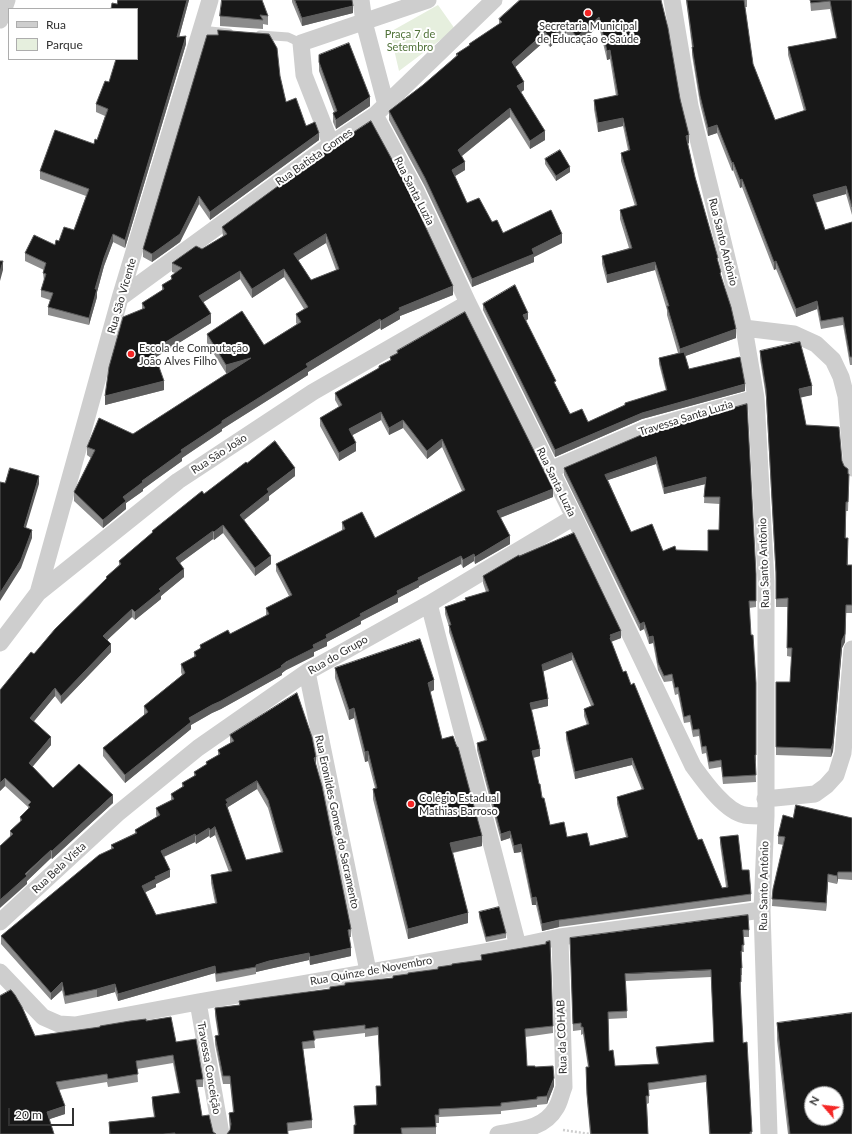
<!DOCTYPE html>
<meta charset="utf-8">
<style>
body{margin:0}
#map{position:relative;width:852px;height:1134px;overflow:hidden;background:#fff;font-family:Lato,sans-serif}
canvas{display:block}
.legend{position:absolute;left:8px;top:8px;width:130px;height:52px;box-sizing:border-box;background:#fff;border:1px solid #adadad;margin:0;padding:5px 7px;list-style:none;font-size:12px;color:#313131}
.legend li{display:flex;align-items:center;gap:8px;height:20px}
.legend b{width:20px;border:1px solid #adadad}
.north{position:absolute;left:804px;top:1086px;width:40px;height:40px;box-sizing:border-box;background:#fff;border:1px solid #adadad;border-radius:50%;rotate:298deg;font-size:11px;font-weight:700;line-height:16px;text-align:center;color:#313131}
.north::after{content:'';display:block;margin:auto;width:14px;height:18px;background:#f52726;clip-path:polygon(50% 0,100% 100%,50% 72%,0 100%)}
.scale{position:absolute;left:8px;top:1108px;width:66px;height:18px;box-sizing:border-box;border:2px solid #313131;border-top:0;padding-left:5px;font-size:12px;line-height:14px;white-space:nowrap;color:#313131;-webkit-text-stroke:3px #fff;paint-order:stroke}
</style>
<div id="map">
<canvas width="852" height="1134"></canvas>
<ul class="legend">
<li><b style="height:5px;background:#cecece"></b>Rua</li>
<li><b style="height:11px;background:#e6efde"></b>Parque</li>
</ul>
<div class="north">N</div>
<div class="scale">20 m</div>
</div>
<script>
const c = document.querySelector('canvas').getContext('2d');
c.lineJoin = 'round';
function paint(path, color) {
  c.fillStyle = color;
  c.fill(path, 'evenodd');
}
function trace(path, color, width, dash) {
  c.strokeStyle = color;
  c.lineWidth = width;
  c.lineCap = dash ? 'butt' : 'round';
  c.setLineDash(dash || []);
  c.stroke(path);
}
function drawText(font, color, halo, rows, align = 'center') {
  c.font = font + ' Lato,sans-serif';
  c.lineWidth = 4;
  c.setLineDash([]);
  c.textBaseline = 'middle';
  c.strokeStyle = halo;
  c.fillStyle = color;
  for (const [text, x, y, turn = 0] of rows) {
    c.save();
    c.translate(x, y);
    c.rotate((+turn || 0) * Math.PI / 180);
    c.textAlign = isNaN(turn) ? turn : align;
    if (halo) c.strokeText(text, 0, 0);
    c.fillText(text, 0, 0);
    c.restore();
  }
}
const green = new Path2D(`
 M438,5l17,24 -56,42 -9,-39z`);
const path = new Path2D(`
 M563,1130l27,4`);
const service = new Path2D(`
 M201,30l28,3
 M260,35l28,2 13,6`);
const minor = new Path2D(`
 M361,0l3,22 22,83
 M672,0l18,106 54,222 12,70 10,183v235l-4,94 7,224
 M0,20l7,-20
 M375,115l41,76 52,112 106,214 119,249c11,15 32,45 51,49 7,1 15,1 22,1
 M331,144l-27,-69 -3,-32 127,-43
 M120,298l211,-154 44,-29 119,-115
 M744,328l50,6 22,10 17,16 8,17 5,19 6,72
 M550,470l95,-41 111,-31
 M38,593l82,-295 90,-298
 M429,604l89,342
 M0,643l38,-50 140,-112 135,-89 155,-89
 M307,672l61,299
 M765,799l50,-5 11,-8 10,-11 7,-22 9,-104
 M0,922l117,-108 81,-66 109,-76 122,-68 145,-87
 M0,972l43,45 16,7 16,1 123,-23 320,-56 42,-9 202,-27
 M198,1002l23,132
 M498,1134c22,-4 46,-5 58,-26 4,-6 5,-14 8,-21l-4,-150`);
const wall = new Path2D(`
 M118,0h71l-10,37 7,7 -61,204 -12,-6 -9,24 -7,26v5l-8,28 -41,-10v-8l2,-7 -9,-3v-7l3,-9 -1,-8 1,-3 -19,-9v-8l30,-8 19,-15 12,-34 -46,-17v-8l54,-27 3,-4 8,-24 -9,-4v-8l13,-22 28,-23z
 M222,0l46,16v9l-5,-1v5l-43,-3v-10z
 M292,0h3l58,13 -51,13 -10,-24z
 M661,0l28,143 -1,1 7,33 23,86 18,75 -51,18 4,13 56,22 -103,28 -87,38 -72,-147v-6l45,15 -2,2 30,65 14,28 18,8 37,-17v-2l41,-12 -7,-27v-6l19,-5 -11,-38v-5l-12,-40 -48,13 -5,-19v-8l27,-8 -9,-29v-9l15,-4 -14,-45v-8l7,-3 -5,-24 -25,6 -4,-23v-9l22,-4 -6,-37 -3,1 -8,-34 -22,19 -11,-12 -16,14 -5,-6 -30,26 9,23 -3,2 24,48 -15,9 -20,-32 -48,39 3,14 -10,6 12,27 25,19 11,11 59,10 -28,14v5l-62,25 -47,-100 -36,-67v-9l34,-26 33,-29v-2l13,-8v-2l30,-20v-5z
 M686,0h61v7h-2l8,57 22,56 29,-9 -16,-56v-8l48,-9 -6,-29 -19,2 -1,-11h42v215l-6,-21 -31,9 10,27 27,-8v143h-2l-7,-40 -22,4 -4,-20 -21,8 -20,-48 -2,1 -32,-83 -2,1 -7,-18 -1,1 -15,-38 -9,3 -8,-32 -8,-49v-8z
 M319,55l51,51 -34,23 -3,-7v-9l1,-1 -15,-41z
 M280,76l6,26 33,38 -109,80 -11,-16 -19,38 -28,20 -9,-5v-8z
 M337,143l116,152 -53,21v3l-19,11 -1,-2 -72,44v3l-86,54v2l-40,27v3l-39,28v2l-17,12v6l-23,19 -29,-27v-9l17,-34 -4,-3v-8l46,-13 95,-61h-2l-19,-30v-9l57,11 33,-21 -1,-1v-9l8,-5 -20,-32 -32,21 -12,-19 -37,23 8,21 -55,34 8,33 -59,15 37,-95v-7l20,-12v-6l9,-5v-4l4,-3 -3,-1v-9l30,-14 21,-12 -1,-10zM326,243l10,27 -25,10 -13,-20z
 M545,159l25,13 -14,9 -11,-17z
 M397,351l156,146 -53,21 10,26 -35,20 -1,-3 -11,7 -2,-4 -42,22v1l-21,11v4l-37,19v3l-34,18v4l-13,6v4l-28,14 -4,3v2l-61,34 -9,4 -21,12v4l-66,54 -22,-27v-8l41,-33v-9l38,-31 -1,-3v-8l13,-7v-5l6,-3v-4l30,-11 36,-18v-8l23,-12 -13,-25v-7l66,-33v-9l33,16 87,-47 -20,-44 -15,12 -24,-31 -14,7 -8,-15 -29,15 4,16 -17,10 -19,-35v-8l19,-11 -4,-7v-7l44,-25v-2l11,-6v-3l7,-4z
 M760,351l52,44 -12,2 6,28 36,36 6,13 1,8 -1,29h-2v27l2,9v18h4v48h-6l-1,29 -3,6 -9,103 -2,6 -55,-2v-73h14l2,-25 -5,-1 1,-49h-12v-27l-10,-183 -6,-38z
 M747,404l9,170v33l-7,1 2,27 5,48v78l-1,1 1,20 -33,2 -2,-17 -12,2 -3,-16 -4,1 -3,-18 -6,1 -3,-15 -6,1 -6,-29 -3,1 -3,-14 -8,1 -6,-12 -5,-27 -4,1 -5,-15 -4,2 -76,-156v-7zM656,464l8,30 41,-10 -1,19 16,1 -1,26 -11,21 -32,-1 -13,1 -32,-19 -23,-52z
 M247,463l48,13 -26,20v4l-25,20 27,44 -16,12 -32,-43 -9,7 -1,-1 -33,24 4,14 -23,19v3l-26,21 -3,-3 -25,23 4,12 -50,52 -6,-8 -22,26 18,23 -19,21 21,22 60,15 -61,56 -1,-1 -24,23v3l-17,-47v-6l10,-9v-5l8,-8v-2l-23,-21 -5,5 34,-137 72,-75v-2l13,-12v-4l33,-28v-2z
 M519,556l102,82 -10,3 12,31 8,13 67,155 24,48 4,-1 -6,-43v-7l22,33 9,24v7l-192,26 -17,4 -6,-26h-4l-11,-53 -7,1 -4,-15 -9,3 -24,-91v-7l8,-2 -36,-109v-5l-4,-13v-7l20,-7v-2l21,-6 -3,-9v-7zM572,660l19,46 -7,3v7l3,9 -21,7v7l9,40 57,-14 10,25 -25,7v7l9,33 -36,9 -23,-9 -17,-12 -11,-41 -6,-26 7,-2 -9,-46 17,-4 -5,-35z
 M335,668l99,22 -4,2 12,47 40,107 -29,7 15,70 -60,16 -35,-140v-10l2,-1 -7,-27 -3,1 -11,-44 -5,2 -14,-42z
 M230,735l86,30 35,164v8h-2l2,19 -41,9 -1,-5 -40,9 -13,3v2l-40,8 -1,-9 -97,28 -3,-9 -18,5 -32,7 -3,-14 -11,10 -50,-56v-8l110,-86v-5l24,-12v-3l22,-13 -1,-2v-7l15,-8v-6l11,-7v-4l12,-7v-4l12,-7v-3l12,-7v-5l12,-7zM257,789l11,19 13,45 -35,7 -18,-50v-3zM215,835l14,37 -18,3v8l4,20 -59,12 -11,-23 11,-5v-3l14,-7 -6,-20 31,-15 1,2 13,-8 1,2z
 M793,818h59v62l-14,-1 -1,5 -9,-2 -2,29 -54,-5 1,-17 11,-44 -6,-1v-8z
 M479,912l27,21v5l-20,4 -7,-25z
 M749,930v7h-6l1,15h-2v23h-1v15h-1l3,53 4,-1 5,92h-43l-3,-52 -57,8v13l-2,1 1,30h-58l-3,-33 -1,-34h2l-5,-33 -2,1v-5l-8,1 -3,-93zM711,977l3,65 -58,5v7l2,10 -43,2 -6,-15 -1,-32 19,-1 -1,-37z
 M550,941l3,92 -28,4 2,29 8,1 19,19 -6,15 -1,3 -10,1v2l-36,4v3l-62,3v6h-3v11h-82l1,-9 -1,-19 22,-1v-19h5l-3,-51 -13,2v-4l-51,6 1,9 -12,1 9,71v8l-24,3 -58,-1 -1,-9v-8l4,-1 -3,-28h-7l-8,-40v-8l3,-1 -3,-19v-8l24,-3v-4l91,-12 15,-4 48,-7 45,-9 43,-8v-6l65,-11v-2z
 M146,1021l30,21 27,37v8h-6l5,29 11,16 3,2h-107v-12l45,-5 -2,-12v-8l27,-4 -6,-30 -36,6 1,13 -30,5 -1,-5 -48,8 6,24 -16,5 -49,15 35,-98z
 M777,1023l75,111h-64l-11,-94z`);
const shadedWall = new Path2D(`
 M187,0h2l-12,45v-8z
 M353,6v7l-51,13v-8z
 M599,17v9l-22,19v-8z
 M566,24v9l-16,14v-9z
 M545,32v9l-33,29v-8z
 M186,36v8l-61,204v-8z
 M610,50v9l-3,1v-9z
 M524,82v8l-7,5v-9z
 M370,97v9l-34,23v-9z
 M510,108v9l-52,42v-9z
 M623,118v8l-25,6v-9z
 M717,125v8l-9,3v-8z
 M545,131v9l-15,9v-8z
 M319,133v7l-109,80v-8z
 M689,135v8l-3,1v-8z
 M465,162v8l-13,8v-8z
 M733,162v8l-1,1v-8z
 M570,167v5l-14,9v-5z
 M742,179v8l-2,1v-8z
 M846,186v8l-33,9v-8z
 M199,196v8l-19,38 -28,20v-8z
 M113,234v8l-9,24 -7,26v5l-8,28v-7l6,-29 9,-31z
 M326,234v9l-32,20v-9z
 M562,234v9l-28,14v5l-62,25v-8z
 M3,261v9l-3,11v-9z
 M776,261v8l-2,1v-8z
 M655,262v8l-48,13v-8z
 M284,269v8l-32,21v-9z
 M240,271v8l-41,26v-9z
 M453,286v9l-53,21v3l-19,11v-9l18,-13z
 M817,301v8l-21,8v-8z
 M528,313v6l-5,3v-7z
 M211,314v9l-58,36v-9z
 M380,319v9l-72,44v3l-86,54v2l-40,27v3l-39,28v2l-17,12v6l-23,19v-8l20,-23 19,-16 39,-31 41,-29 84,-57z
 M736,329v9l-56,20v-9z
 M251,358v9l-25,6v-8z
 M164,381v9l-59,15v-9z
 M745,384v7l-103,28 -87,38v-7l87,-37z
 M812,386v9l-13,3v-9z
 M381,412v8l-32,17v-8z
 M403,420v8l-14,7v-7z
 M442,439v8l-15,12v-8z
 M356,443v8l-17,10v-8z
 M656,457v7l-51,17v-6z
 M295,468v8l-26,20v4l-29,23v-8l27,-26z
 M39,476v8l-15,50v-7z
 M706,477v7l-42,10v-6z
 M553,489v8l-56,22v-8z
 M223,525v8l-9,7v-8z
 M32,530v8l-11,30 -21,33v-8z
 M213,531v8l-37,27v-8z
 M510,536v8l-35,20v-7z
 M474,554v7l-11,7v-8z
 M271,556v8l-16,12v-8z
 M461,556v8l-42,22v1l-21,11v4l-37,19v3l-34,18v4l-13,6v4l-28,14 -4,3v2l-61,34 -9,4 -21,12v4l-66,54v-8l64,-57 92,-52 32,-21 13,-10 71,-44 21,-13z
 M184,569v8l-23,19v3l-26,21v-8l24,-23z
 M132,609v8l-29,27v-8z
 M846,613l-1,29 -3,6 -9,103 -2,6v-8l11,-109z
 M644,622v7l-4,2v-7z
 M621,631v7l-10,4 -1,3v-10z
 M653,636v7l-4,1v-7z
 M111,644v8l-50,52v-8z
 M572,653v7l-30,12v-7z
 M434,680v10l-6,3v-10z
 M55,688v8l-25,30v-8z
 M548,699v7l-18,4v-7z
 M354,708v10l-5,2v-10z
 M51,737v8l-22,26v-8z
 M540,749v7l-8,2v-7z
 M368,751v10l-3,1v-10z
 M316,757v8l-2,-7z
 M632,758v7l-57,14v-7z
 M5,778v8l-5,5v-8z
 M257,781v8l-29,18v4l-2,1v-12z
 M113,795v8l-61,56v-8z
 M215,827v8l-5,3v-8z
 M209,828v8l-13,8v-8z
 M510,831v7l-9,3v-7z
 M195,834v8l-34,16v-7z
 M482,836v10l-32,7v-10z
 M521,844v8l-7,1v-7z
 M51,850v8l-24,23v3l-27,24v-8z
 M170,870v7l-14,7v3l-14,7v-8l13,-9z
 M838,872v7l-1,5v-8z
 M828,874v8l-2,29v-8z
 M536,897v8h-4v-7z
 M468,913v10l-60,16v-10z
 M559,920v7l-17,4v-7z
 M351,948v8l-41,9v-8z
 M309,953v7l-40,9 -13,3v-7l13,-4z
 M215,966v7l-97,28v-7z
 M62,982v8l-11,10v-7z
 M115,984v8l-18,5v-8z
 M554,1078v8l-6,15 -1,3v-8z
 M65,1106v8l-18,6v-8z`);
const building = new Path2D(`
 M118,0h69l-10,37 9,-1 -61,204 -12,-6 -9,24 -9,31h2l-8,29 -41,-11 5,-14 -12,-3 5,-16 -3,-1 3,-10 -21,-10 9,-18 21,10 1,-5 3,1 5,-14 10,3 15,-41 -49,-18 15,-41 39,14 1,-5 2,1 11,-31 -12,-5 9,-23 4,1 7,-23h21v-50h-26l1,-6 5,1z
 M222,0h40l6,16 -8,-1 3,5 -43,-4z
 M295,0h57l1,6 -51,12z
 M520,0h141l7,28 12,71 9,36 -3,1 9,41 23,81h-1l4,14 -1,1 11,34 5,22 -56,20 -13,-43h2l-14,-44 -48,13 -5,-19 30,-8 -12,-38 17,-5 -16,-52 9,-3 -7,-32 -25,5 -4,-23 24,-5 -8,-45 -3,1 -8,-34 -22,20 -11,-13 -16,14 -5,-6 -33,30 12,20 -7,4 28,45 -15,10 -20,-33 -52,42 7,12 -13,8 15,33 12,-5 13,24 5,-2 6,13 48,-23 11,24 -30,15 2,5 -62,25 -47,-101 -36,-67 34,-26 35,-30 -2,-1 14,-9 -1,-1 33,-22 -3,-3z
 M687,0h57l9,64 22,56 31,-10 -18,-63 49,-9 -7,-37 -19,2 -1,-3h42v207l-6,-21 -33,9 12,35 27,-8v135h-2l-7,-40 -22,4 -4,-20 -21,8 -20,-48 -2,1 -32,-83 -2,1 -7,-18 -1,1 -15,-38 -9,3 -8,-32 -8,-49h1z
 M218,30l51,4 8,14 3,28 6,26 10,-4 10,28 9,-4 4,11 -109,79 -11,-16 -19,38 -28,20 -9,-5 64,-214h11z
 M349,43l21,54 -34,23 -3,-7 4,-2 -18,-49v-7z
 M371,121l36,66 46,99 -54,22 1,2 -19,11 -1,-2 -74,45 2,3 -86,54v2l-41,27 1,2 -40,29 1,1 -20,15 3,4 -23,19 -29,-28 21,-42 -8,-3 12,-29 34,16 118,-76 -25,7 -19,-31 35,-23 22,34 37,-23 -5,-8 12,-7 -24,-38 -32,20 -12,-18 -41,25 12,18 -58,36 11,31 -59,15 4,-29 14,-50 22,-9 -3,-5 22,-14 -2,-4 10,-6 -1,-3 11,-8 -10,-5 24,-17 6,3 25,-15 -5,-7 115,-84zM326,234l13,35 -28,11 -17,-26z
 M560,150l10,17 -14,9 -11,-17z
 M0,261h3l-3,11z
 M515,285l13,28 -5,2 33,66 -2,1 16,32 12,-5 6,13 37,-17v-2l42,-13 -8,-32 25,-6 5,17 51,-12 5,27 -103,29 -87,37 -72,-146z
 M465,312l88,177 -56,22 13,25 -35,21 -1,-3 -11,6 -2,-4 -43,22 1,2 -22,11 1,3 -38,20 1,2 -35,19 1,3 -14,7 1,3 -28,14 -5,4 1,1 -61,34 -9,4 -23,13 2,4 -66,53 -22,-27 45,-36 -4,-6 41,-33 -4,-9 15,-8 -2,-4 7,-4 -1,-3 28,-15 2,4 39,-20 -3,-6 26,-13 -16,-31 69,-35 -3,-7 20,-10 13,26 90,-48 -23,-51 -15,12 -24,-31 -14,8 -8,-16 -32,17 7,14 -17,10 -19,-35 22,-13 -7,-12 44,-25v-2l12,-6 -1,-3 8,-4 -1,-2z
 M800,342l12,44 -13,3 7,36 33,2 3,34 2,5 4,3v5h1l-1,28h-2l-1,36h3l-1,27h5v40h-6l-1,29 -3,6 -9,103 -2,6 -55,-2v-65h14l2,-34h-5l1,-50 -12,1v-27l-10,-183 -6,-38z
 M747,404l9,170v27h-7l2,34h2l3,48v72h-1l1,20 -33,2 -2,-17 -12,2 -3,-16 -4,1 -3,-18 -6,1 -3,-15 -6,2 -6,-30 -3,1 -3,-14 -8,2 -6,-13 -5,-27 -4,1 -5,-15 -4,2 -76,-156 84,-36zM656,457l8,31 42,-11 -2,20h16l-1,33h-11v21l-32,-1 -1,-4 -12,5 -11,-27 -21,8 -26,-57z
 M275,441l20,27 -28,21 2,3 -29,23 31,41 -16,12 -32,-43 -9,7 -1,-1 -37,27 8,11 -25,20 2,2 -26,21 -3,-3 -29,27 8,8 -50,52 -6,-8 -25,30 21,19 -22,26 24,25 26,-24 34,31 -61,56 -1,-1 -26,24 2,2 -27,24v-54l13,-12 -3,-3 12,-11 -2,-3 10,-10 -2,-2 3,-3 -26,-24 -5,5v-93l31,-38 3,2 21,-25 52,-51 -1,-1 15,-13 -2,-3 34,-29 -1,-1 50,-40 2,3 42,-32 1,1z
 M10,468l29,8 -15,51 8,3 -11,30 -21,33v-111l5,1z
 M574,533l47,98 -11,4 1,2 -1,1 13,34 3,-1 5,14 3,-2 64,157 4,-1 20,49 6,-1 -8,-50 18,-2 4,35h7l2,24 -192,26 -17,4 -6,-27 -4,1 -11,-54 -7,2 -4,-15 -9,3 -24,-91 10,-3 -38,-115h2l-6,-18 21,-7 -1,-2 24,-7 -6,-15 36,-21v1zM572,653l22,52 -10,4 5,15 -23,8 9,40 57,-14 12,31 -27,8 11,40 -38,9 -3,-13 -20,4 -3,-15 -14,3 -6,-27h-2l-2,-14h-1l-7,-33 8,-2 -10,-46 18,-4 -6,-34z
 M420,639l14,41 -6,3 14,56 11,-3 4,11h1l24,89 -32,7 18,70 -60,16 -35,-140 4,-1 -9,-37 -3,1 -11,-44 -5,2 -14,-42z
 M297,693l15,44 4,20 -2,1 8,28 29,143 -3,1 3,18 -41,9 -1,-4 -40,8 -13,4v2l-40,7 -1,-8 -97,28 -3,-10 -18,5 -32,7 -3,-14 -11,11 -50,-57 98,-81 15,-7 -3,-3 26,-12 -2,-3 25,-15 -4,-7 18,-9 -3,-5 13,-8 -2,-3 14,-8 -2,-3 13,-8 -1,-2 14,-8 -2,-4 16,-9 -4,-6zM257,781l11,19 15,52 -37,8 -20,-56 2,-1 -2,-3zM215,827l17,44 -21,4 6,28 -61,12 -14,-29 14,-7 -1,-2 15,-7 -9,-19 34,-17 1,2 13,-8 1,2z
 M796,805l56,13v54h-14l-1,4 -9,-2 -2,29 -54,-4 1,-10 12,-52 -7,-1 5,-21 10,3z
 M499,907l7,26 -20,4 -7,-25z
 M748,915l1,15h-6l1,15h-2v6h-1l1,17h-1v14h-1l3,61 4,-1 5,90h-2v2h-40l-4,-59 -58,8 1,13h-3l2,38h-57l-4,-40 -1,-27h3l-6,-40h-2v-4l-8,1 -3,-86zM711,970l3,72 -58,5 3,17 -44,2 -2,-16 -4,1 -1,-39 19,-1 -2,-37z
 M550,941l3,85 -28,3 2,37h8v1l18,-1 1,12 -6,15 -1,3 -10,1v2l-36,4v3l-62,3v6h-4l1,12 -35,1 1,6h-48v-9h2l-2,-19 23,-1 -1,-19h5l-3,-59 -13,2v-4l-52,6 2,9 -13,2 10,78 -25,3 1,11h-61l3,-4 1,-6 -2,-11 5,-1 -4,-36h-7l-8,-40 4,-1 -4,-27 25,-3 -1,-4 91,-12v-2l15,-2v-2l48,-5v-2l15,-2v-1l30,-4v-2l14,-2v-1l30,-4 -1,-5 65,-11v-2z
 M11,990l4,5 7,12 13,29 65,-9v-1l30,-5 16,-2v2l25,-4 5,25 20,-3 7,40 -7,1 6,36 7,-1 4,17 3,2h-41v-1l-12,1h-53l-1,-12 46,-5 -3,-20 28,-4 -7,-38 -37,6 2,13 -30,5 -1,-5 -51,8 9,24 -18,6 7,22h-54v-138z
 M852,1013v121h-62l-13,-111zM812,1094h24v24h-24z`);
const markers = [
 [588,13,4,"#f52726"],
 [131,354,4,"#f52726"],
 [411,804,4,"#f52726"]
];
const poiNames = [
 ["Secretaria Municipal",588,26,"center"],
 ["de Educação e Saúde",588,39,"center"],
 ["Escola de Computação",139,348],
 ["João Alves Filho",139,361],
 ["Colégio Estadual",419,798],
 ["Mathias Barroso",419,811]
];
const parkNames = [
 ["Praça 7 de",410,34],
 ["Setembro",410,47]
];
const streetNames = [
 ["Rua Batista Gomes",314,157,-35],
 ["Rua Santa Luzia",414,191,63],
 ["Rua Santo Antônio",723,242,76],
 ["Rua São Vicente",122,296,-74],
 ["Travessa Santa Luzia",686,418,-17],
 ["Rua São João",219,454,-33],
 ["Rua Santa Luzia",556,482,64],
 ["Rua Santo Antônio",764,563,-92],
 ["Rua do Grupo",338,655,-30],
 ["Rua Eronildes Gomes do Sacramento",337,822,78],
 ["Rua Bela Vista",59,868,-43],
 ["Rua Santo Antônio",764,886,-89],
 ["Rua Quinze de Novembro",371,971,-10],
 ["Rua da COHAB",562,1037,-92],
 ["Travessa Conceição",209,1068,80]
];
paint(green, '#e6efde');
trace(path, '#cecece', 2.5, [2, 2]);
trace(service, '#cecece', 9);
trace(minor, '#cecece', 17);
paint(wall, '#8c8c8c');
paint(shadedWall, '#5d5d5d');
paint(building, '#181818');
trace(building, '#5d5d5d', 1);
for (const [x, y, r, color] of markers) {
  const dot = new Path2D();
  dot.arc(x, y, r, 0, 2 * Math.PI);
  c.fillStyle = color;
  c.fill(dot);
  trace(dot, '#fff', 1.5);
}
drawText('11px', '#313131', '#fff', poiNames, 'left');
drawText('11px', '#507239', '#fff', parkNames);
drawText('11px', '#313131', '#fff', streetNames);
</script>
